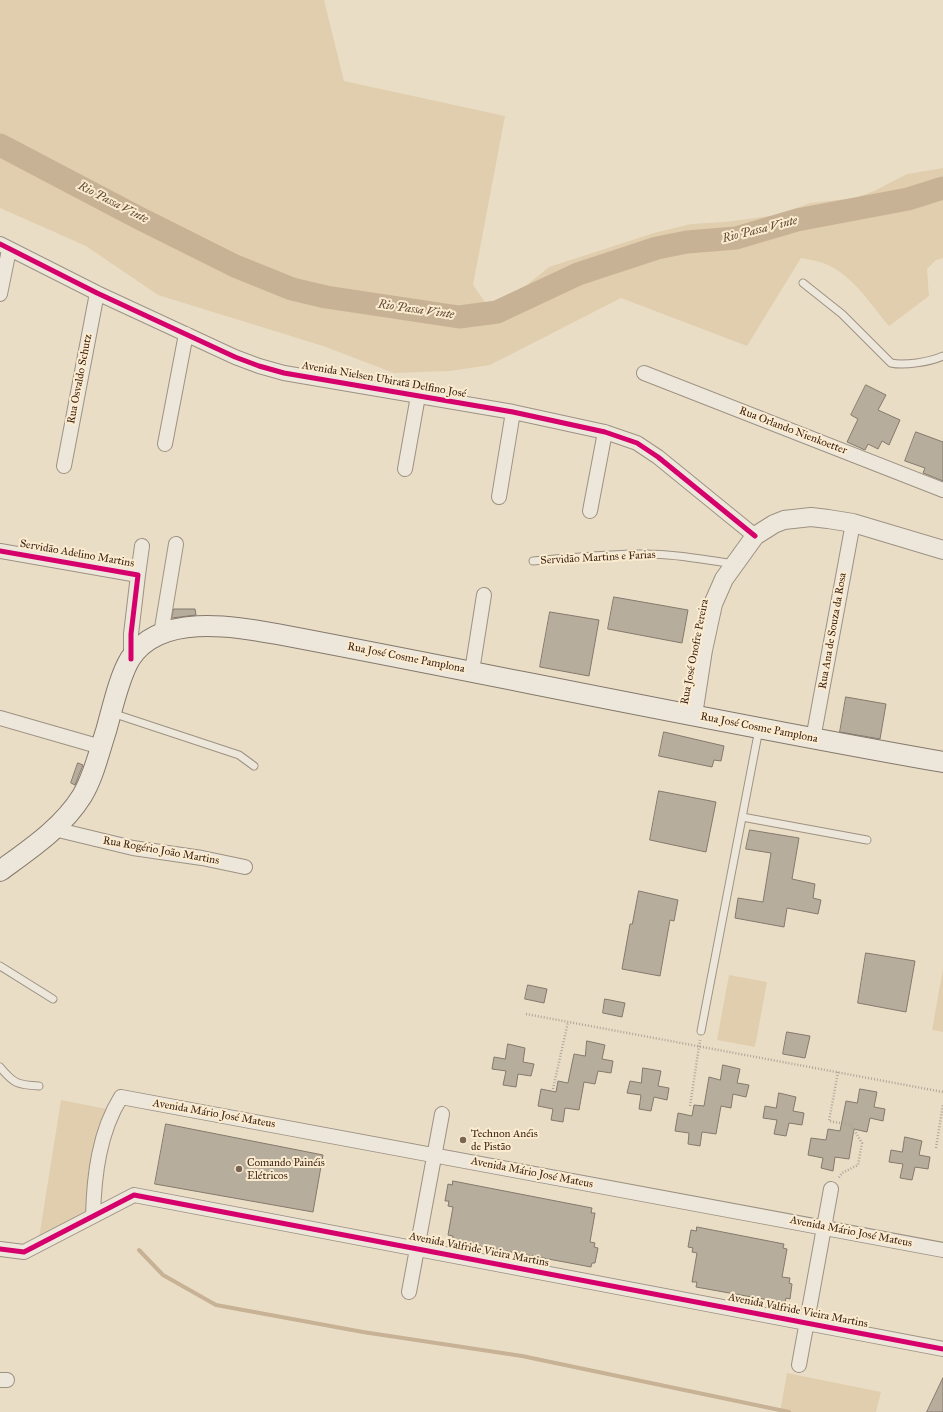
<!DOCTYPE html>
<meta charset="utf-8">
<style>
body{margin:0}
canvas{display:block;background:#eaddc5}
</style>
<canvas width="943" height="1412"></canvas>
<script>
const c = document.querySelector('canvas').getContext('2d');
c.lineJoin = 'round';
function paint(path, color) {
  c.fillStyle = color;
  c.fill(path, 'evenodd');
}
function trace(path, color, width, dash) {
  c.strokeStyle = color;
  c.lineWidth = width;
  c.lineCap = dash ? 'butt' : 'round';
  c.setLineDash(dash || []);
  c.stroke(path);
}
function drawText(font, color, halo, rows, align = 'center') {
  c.font = font + ' "IM FELL Great Primer",serif';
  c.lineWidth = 4;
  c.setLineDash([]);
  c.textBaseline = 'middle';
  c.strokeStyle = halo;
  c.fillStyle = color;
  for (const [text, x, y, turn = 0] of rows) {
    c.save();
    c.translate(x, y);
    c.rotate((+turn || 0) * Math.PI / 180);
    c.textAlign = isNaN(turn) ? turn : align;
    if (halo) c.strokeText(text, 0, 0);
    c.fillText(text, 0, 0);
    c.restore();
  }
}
const green = new Path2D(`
 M0,0h324l20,81 161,35 -32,169 12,17 17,1 16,-11 31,-25 105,-34 37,-9 34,-2 52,-7 33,-12 45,-5 19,-7 33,-17 36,-6v90l-7,2 -9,9 2,27 -40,30c-18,-21 -35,-49 -61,-61 -8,-4 -18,-5 -27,-7l-54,88 -126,-48 -131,67 -40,6 -56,2 -71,-27 -165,-51 -72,-49 -86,-38z
 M943,969v63l-11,-2z
 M729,975l38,7 -12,65 -38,-7z
 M61,1100l46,9 -19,105 -49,24z
 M787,1373l94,19 -5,20h-96z`);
const stream = new Path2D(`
 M139,1250l24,25 53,30 147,27 159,24 267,56`);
const river = new Path2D(`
 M0,145l139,73 96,48 57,23 34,8 133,20 38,-5 81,-38 79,-26 30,-6 49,-4 61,-18 111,-21 35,-11`);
const building = new Path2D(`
 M866,385l20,10 -8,15 22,10 -11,25 -7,-4 -4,8 -10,-5 -3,6 -18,-8 11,-23 -7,-4z
 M916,432l27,10v39l-20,-8 2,-5 -20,-7z
 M614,597l74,13 -6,33 -74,-14z
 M174,609h21l1,6 -24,3z
 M550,612l49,8 -10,56 -49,-9z
 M846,697l40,7 -6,35 -40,-7z
 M664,732l60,14 -3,15 -7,-1 -2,7 -53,-11z
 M78,763l5,2 -8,20 -4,-2z
 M659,791l57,11 -10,50 -56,-12z
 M750,830l49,8 -7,41 23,5 -2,14 8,2 -3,14 -31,-6 -3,19 -49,-9 3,-20 25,4 8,-49 -25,-4z
 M639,891l39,9 -4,21 -4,-1 -10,56 -38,-7 8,-45h2z
 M866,953l49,8 -9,51 -48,-9z
 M528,985l19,4 -3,14 -19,-4z
 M605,999l20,4 -3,14 -19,-4z
 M787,1032l23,4 -5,22 -22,-4z
 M587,1041l18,4 -3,14 11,2 -2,12 -13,-2 -3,13 -11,-2 -5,28 -14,-2 -2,14 -12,-2 2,-11 -15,-3 3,-17 15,3 2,-11 10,2 6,-29 11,2z
 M508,1044l17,4 -2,14 11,2 -3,12 -13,-2 -2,13 -13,-2 3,-14 -14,-2 2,-12 11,2z
 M723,1065l17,4 -3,14 12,2 -3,12 -13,-3 -2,14 -10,-2 -5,28 -14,-2 -2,14 -12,-2 1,-11 -14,-2 3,-18 14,3 2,-11 10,1 5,-29 11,3z
 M643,1068l18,3 -3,15 11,2 -2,12 -13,-3 -3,14 -12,-2 2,-14 -14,-2 3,-12 11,2z
 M860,1089l17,3 -3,15 11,2 -2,12 -13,-3 -3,14 -13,-3 -5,30 -14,-2 -2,14 -12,-3 2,-10 -15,-3 3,-17 15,2 2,-11 12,2 6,-30 11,2z
 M779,1093l17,4 -3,14 11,2 -2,12 -13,-2 -3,13 -12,-2 3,-14 -14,-2 2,-12 11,2z
 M166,1124l157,31 -10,57 -158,-28z
 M905,1137l17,4 -3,14 11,2 -2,12 -13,-2 -3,13 -12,-2 3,-14 -14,-2 2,-12 11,2z
 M453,1181l139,27 -1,5h4l-5,29 5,1 -1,4 4,1 -3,15h-3l-1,4 -139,-26 1,-5 -5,-1 5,-28 -5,-1 1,-5h-4l3,-17 4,1z
 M697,1227l87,17 -1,4 4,1 -5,28 8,1 -1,5 3,1 -2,15 -4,-1 -1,5 -89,-16 1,-5h-5l5,-29 -5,-1 1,-4 -5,-1 3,-17 5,1z
 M943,1378v34h-16z`);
const path = new Path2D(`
 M526,1014l417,78
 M838,1072l-9,49 22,4 11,18 -4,22 -16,8 -4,6
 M553,1089l15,-67
 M690,1106l10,-66
 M936,1148l7,-44`);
const service = new Path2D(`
 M803,283l39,31 49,49c13,3 39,-1 52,-7
 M533,561c38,-3 77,-8 116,-7 28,0 56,6 85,10
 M112,713l127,42 15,11
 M742,817l125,23
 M0,966l53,33
 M701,1031l58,-302
 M0,1067c14,17 18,18 39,19`);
const minor = new Path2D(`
 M0,244l97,49 138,64 24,9 25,7 229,39 92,20 32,11 21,14 97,79
 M0,294l9,-44
 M644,373l299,117
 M165,444l21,-110
 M64,466l33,-173
 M405,469l13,-73
 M499,497l14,-85
 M590,511l15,-79
 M0,551l138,24 -7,59v25
 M138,575l4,-29
 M161,634l15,-90
 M472,671l12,-76
 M0,718l101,29
 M813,739l40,-216
 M54,829l79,19 69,10 43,9
 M93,1216c1,-40 6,-84 28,-119l822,153
 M0,1249l24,3 110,-57 809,154
 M409,1292l33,-178
 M799,1365l32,-176
 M0,1380h7`);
const tertiary = new Path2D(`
 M693,715l10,-65 10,-46 11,-25 31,-43 19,-12 10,-4 27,-3 17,2 25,4 90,27`);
const secondary = new Path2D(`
 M0,871c30,-22 62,-43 82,-75 12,-20 17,-44 24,-65 6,-21 13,-54 24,-72 29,-46 102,-33 147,-25 222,42 443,89 666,128`);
const cycleway = new Path2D(`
 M0,244l97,49 138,64 24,9 25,7 229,39 92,20 32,11 21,14 97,79
 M0,551l138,24 -7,59v25
 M0,1249l24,3 110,-57 809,154`);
const markers = [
 [463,1140,4,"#7a6453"],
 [239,1169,4,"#7a6453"]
];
const streetNames = [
 ["Rua Osvaldo Schutz",80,379,-79],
 ["Avenida Nielsen Ubiratã Delfino José",384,380,10],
 ["Rua Orlando Nienkoetter",793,431,21],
 ["Servidão Adelino Martins",77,554,10],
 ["Servidão Martins e Farias",598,558,-3],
 ["Rua Ana de Souza da Rosa",833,631,-80],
 ["Rua José Onofre Pereira",695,652,-79],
 ["Rua José Cosme Pamplona",406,658,11],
 ["Rua José Cosme Pamplona",759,728,11],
 ["Rua Rogério João Martins",161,851,10],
 ["Avenida Mário José Mateus",214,1114,10],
 ["Avenida Mário José Mateus",532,1173,11],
 ["Avenida Mário José Mateus",851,1232,11],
 ["Avenida Valfride Vieira Martins",479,1250,11],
 ["Avenida Valfride Vieira Martins",798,1311,11]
];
const poiNames = [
 ["Technon Anéis",471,1134],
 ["de Pistão",471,1147],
 ["Comando Painéis",247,1163],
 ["Elétricos",247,1176]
];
const waterNames = [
 ["Rio Passa Vinte",113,203,27],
 ["Rio Passa Vinte",760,230,-14],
 ["Rio Passa Vinte",416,310,8]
];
paint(green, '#e1ceae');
trace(stream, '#c8b295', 4);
trace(river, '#c8b295', 23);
paint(building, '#b7ad9c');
trace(building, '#84796c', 1);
trace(service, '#9d9283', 9);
trace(minor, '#9d9283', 16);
trace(tertiary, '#9d9283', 20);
trace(secondary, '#84796c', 22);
trace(path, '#ada59a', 2.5, [1, 2]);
trace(service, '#ede6da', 7);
trace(minor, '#ede6da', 14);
trace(tertiary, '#ede6da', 18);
trace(secondary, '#ede6da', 20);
trace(cycleway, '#d6006c', 5);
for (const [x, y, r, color] of markers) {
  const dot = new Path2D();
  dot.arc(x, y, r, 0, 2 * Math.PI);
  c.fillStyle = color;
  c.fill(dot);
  trace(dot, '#fbecd0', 1.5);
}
drawText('11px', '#3e2316', '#fbecd0', streetNames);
drawText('11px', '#3e2316', '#fbecd0', poiNames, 'left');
drawText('italic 12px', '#634836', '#fbecd0', waterNames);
</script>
